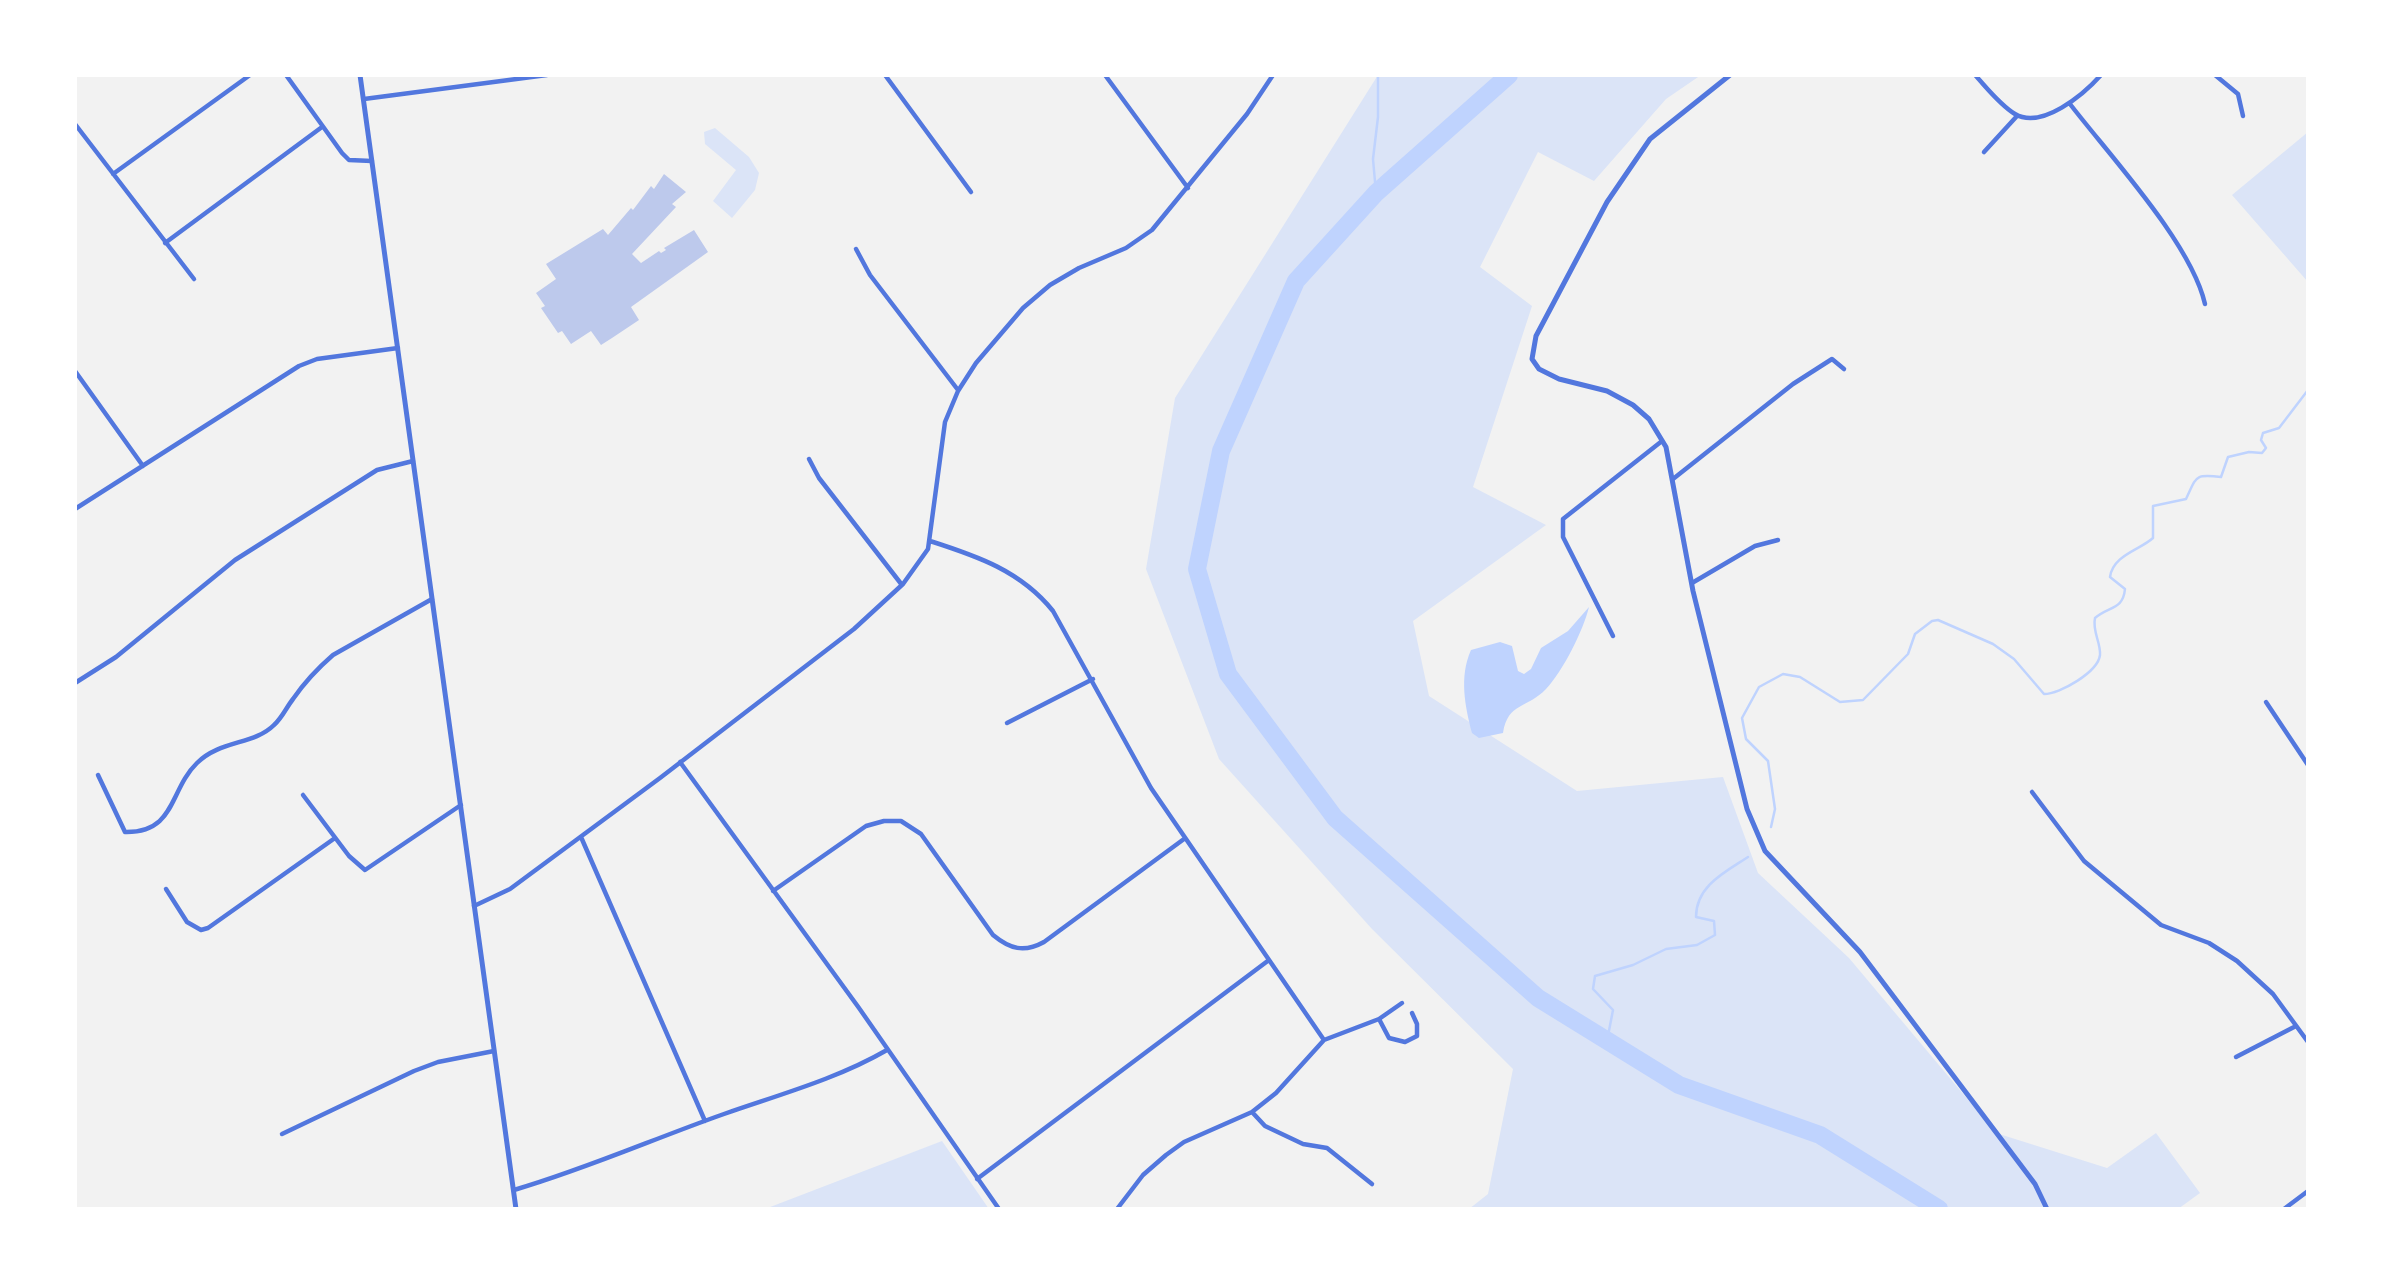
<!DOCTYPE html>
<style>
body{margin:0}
#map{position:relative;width:2383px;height:1284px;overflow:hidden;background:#f2f2f2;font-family:Arial,sans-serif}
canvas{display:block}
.frame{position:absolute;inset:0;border:77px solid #fff;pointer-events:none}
</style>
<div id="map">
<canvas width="2383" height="1284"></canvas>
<div class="frame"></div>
</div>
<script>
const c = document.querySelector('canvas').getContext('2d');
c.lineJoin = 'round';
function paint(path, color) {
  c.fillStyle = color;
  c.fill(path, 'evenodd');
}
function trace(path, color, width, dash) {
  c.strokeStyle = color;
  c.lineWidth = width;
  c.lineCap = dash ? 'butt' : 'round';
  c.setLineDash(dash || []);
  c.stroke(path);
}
const green = new Path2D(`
 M1378,75h323l-35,24 -72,82 -56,-29 -58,115 52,39 -59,181 73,38 -133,96 16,75 148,95 146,-14 35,96 91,85 147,175 111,35 49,-35 44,60 -22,16h-709l19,-15 25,-125 -141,-140 -153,-170 -73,-190 29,-171z
 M715,128l34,29 10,16 -4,17 -23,28 -19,-17 23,-31 -31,-26 -1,-12z
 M2308,132v150l-76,-87z
 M942,1141l47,68h-224z`);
const water = new Path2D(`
 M1589,607c-6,24 -26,64 -43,82 -19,20 -38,13 -43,44l-24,5 -7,-5c-7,-27 -13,-56 -1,-83l29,-8 12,4 6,25 6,3 7,-5 10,-21 27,-17z`);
const stream = new Path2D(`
 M1412,75h10
 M1376,193l-3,-34 5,-42v-42
 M1771,827l4,-18 -7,-48 -22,-22 -4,-21 17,-31 24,-13 17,3 40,25 23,-2 45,-46 7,-20 17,-13 6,-1 55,24 21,15 30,35c16,0 54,-22 56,-39 1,-12 -8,-24 -5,-37 14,-12 28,-8 30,-29l-15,-12c3,-22 30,-27 43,-39v-32l33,-7c11,-23 8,-25 35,-22l7,-20 21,-5 13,1 4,-5 -5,-8 2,-7 16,-5 29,-38
 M1607,1041l6,-31 -20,-21 2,-13 38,-11 33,-16 31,-4 18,-10 -1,-14 -18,-4c0,-31 29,-45 52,-60`);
const river = new Path2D(`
 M1509,75l-133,118 -80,88 -75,170 -24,118 31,105 107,144 203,180 141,87 141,50 119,74`);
const building = new Path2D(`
 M664,174l22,18 -14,12 4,3 -44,47 9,9 18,-12 2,2 5,-3 -2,-2 30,-18 14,22 -77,55 8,13 -27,18 -11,7 -10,-14 -20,13 -9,-13 -4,2 -17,-25 4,-2 -9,-13 20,-14 -10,-15 57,-35 5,6 23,-27 2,2 18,-24 3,3z`);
const minor = new Path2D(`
 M286,75l56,78 7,7 23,1
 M885,75l86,117
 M1105,75l83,113
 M1975,75c12,13 25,30 40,39 27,16 69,-20 86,-39
 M2215,75l23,19 5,22
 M364,99l183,-24
 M2070,104c40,52 121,139 135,200
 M75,124l119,155
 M1984,152l33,-36
 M113,174l137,-99
 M165,243l157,-116
 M856,249l14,26 88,115
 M75,371l68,95
 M809,459l10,19 83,107
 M1673,479l120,-95 39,-25 12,10
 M75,509l224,-143 18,-7 81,-11
 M930,541c47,15 91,30 123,70l98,177 173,252
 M1692,583l63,-37 23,-6
 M1613,636l-50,-99v-18l99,-78
 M75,683l41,-26 119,-97 142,-90 36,-9
 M2266,702l42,63
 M1007,723l86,-44
 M680,762l179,246 140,201
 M98,775l27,57c51,1 44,-42 72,-69 23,-23 57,-18 77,-38 8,-7 12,-17 19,-26 11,-16 25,-31 40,-44l99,-56
 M2032,792l52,69 77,64 48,18 28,18 36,33 35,48
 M303,795l46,61 16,14 96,-65
 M581,837l124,284
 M166,889l21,33 14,8 7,-2 127,-90
 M773,891l93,-65 18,-5h17l20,13 72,101c17,14 31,18 51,7l140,-103
 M474,906l36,-17 150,-111 194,-149 49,-45 25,-35 17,-127 13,-31 18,-28 47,-55 27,-23 29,-17 47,-20 26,-18 95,-116 26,-39
 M1379,1019l10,19 16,4 12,-6v-12l-5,-11
 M2236,1057l60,-31
 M1252,1112l13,14 38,18 24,4 45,36
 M282,1134l132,-63 24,-9 56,-11
 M977,1179l292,-219
 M514,1190c72,-21 139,-51 210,-76 54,-19 113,-35 163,-64
 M1117,1209l26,-34 23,-20 18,-13 68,-30 24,-19 48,-53 55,-21 23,-16
 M2284,1209l24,-18`);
const tertiary = new Path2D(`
 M360,75l156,1134
 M1730,75l-80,64 -43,63 -71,134 -4,23 7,10 20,10 48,12 26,14 16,14 17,28 27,144 54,218 18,42 95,101 175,232 12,25`);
paint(green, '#dbe4f7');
paint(water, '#bfd3fe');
trace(stream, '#bfd3fe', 2.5);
trace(river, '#bfd3fe', 18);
paint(building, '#bdc9ec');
trace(minor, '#5277de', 4.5);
trace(tertiary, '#5277de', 5);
</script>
